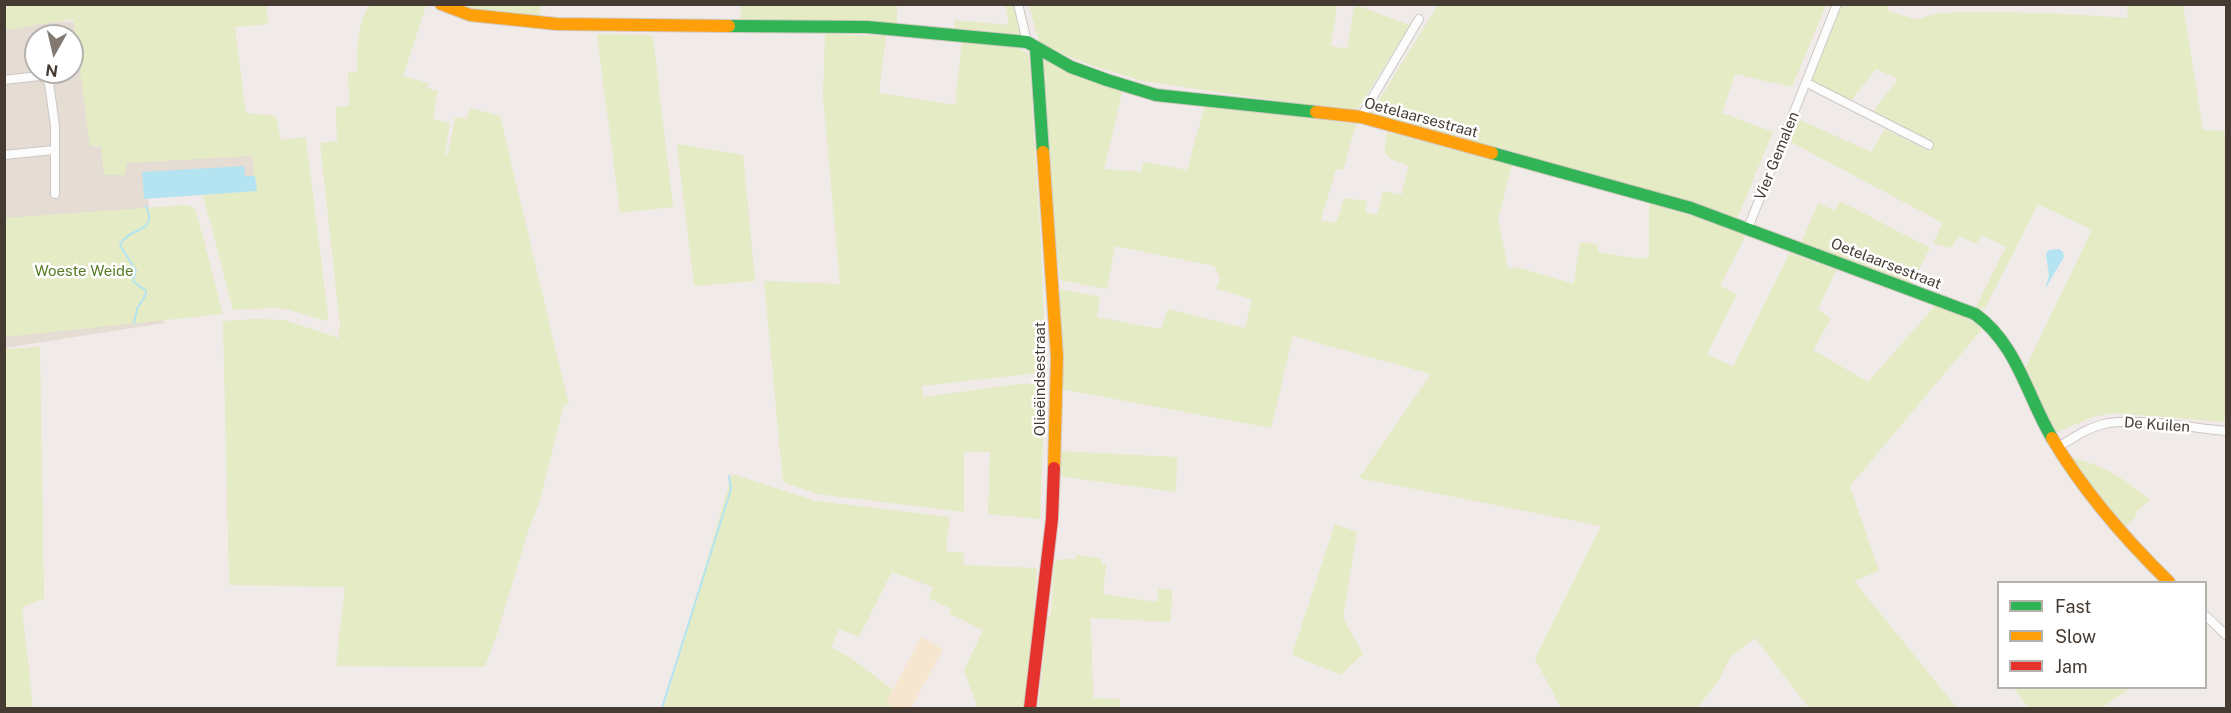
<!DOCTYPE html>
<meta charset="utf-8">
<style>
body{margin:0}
#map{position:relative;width:2231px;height:713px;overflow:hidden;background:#f0ebe8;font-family:"Public Sans",sans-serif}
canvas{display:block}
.frame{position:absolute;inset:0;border:6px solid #453b33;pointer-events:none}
.legend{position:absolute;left:1997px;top:581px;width:210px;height:108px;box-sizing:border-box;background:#fff;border:2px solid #b5b1ad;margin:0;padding:8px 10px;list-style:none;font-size:18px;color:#453b33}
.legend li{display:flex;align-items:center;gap:12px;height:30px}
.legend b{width:30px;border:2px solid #b5b1ad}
.north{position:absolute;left:24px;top:24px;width:60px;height:60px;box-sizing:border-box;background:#fff;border:2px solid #b5b1ad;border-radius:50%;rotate:188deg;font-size:16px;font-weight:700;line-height:24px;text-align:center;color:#453b33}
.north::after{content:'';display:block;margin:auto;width:21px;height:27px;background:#817972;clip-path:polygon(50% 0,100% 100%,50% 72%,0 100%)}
</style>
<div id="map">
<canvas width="2231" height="713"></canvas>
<div class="frame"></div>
<ul class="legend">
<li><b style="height:8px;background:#30b455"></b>Fast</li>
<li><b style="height:8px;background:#ff9f0a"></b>Slow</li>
<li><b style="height:8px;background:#e5322d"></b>Jam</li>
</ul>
<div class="north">N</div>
</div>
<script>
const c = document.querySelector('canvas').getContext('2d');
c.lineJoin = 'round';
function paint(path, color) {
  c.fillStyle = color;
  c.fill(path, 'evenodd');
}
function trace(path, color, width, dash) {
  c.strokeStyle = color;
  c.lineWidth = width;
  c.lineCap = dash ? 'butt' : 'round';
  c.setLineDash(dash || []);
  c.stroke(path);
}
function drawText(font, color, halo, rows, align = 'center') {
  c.font = font + ' "Public Sans",sans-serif';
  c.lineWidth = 5;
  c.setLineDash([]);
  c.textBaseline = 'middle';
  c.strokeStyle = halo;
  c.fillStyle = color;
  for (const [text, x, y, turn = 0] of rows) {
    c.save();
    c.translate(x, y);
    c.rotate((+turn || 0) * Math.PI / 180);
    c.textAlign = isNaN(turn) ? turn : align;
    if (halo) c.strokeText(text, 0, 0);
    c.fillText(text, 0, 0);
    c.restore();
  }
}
const residential = new Path2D(`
 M5,4l4,21 69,-4 17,126 165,-18 1,56 -113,12 16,126 -159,25zM36,36h36v36h-36z`);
const green = new Path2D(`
 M422,4l4,2 -23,70 25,7 -1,5 11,3 -5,28 17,4 -5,32h3l7,-38 12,2 3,-11 30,8 69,290 -5,-2 -24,96 -12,31 -31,103 -12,33 -149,-1 9,-79 -116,-2 -6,-264 33,-2 28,1 55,18 1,-13 -20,-182 17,-2 -1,-34 13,-1 -1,-33 9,-1c0,-23 0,-46 12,-67z
 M1005,4l10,1 6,21 -1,8 -66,-6 1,-8 54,5z
 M5,5h261l3,19 -34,3 11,86 30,3 5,24 25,-3 22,178 -1,6 -41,-12 -15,-1 -38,2 -30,-115 53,-4 -4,-35 -125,7 -2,12h-21l-3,-29h-11l-17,-127 -68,11z
 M458,5h83l-1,13 -62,-7z
 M741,5h156v18l-157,-3z
 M1029,5h308l-6,41 16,3 7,-41 4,-2 52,19 -54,87 -213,-31 -52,-16 -51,-20z
 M1438,5h388l-34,82 -57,-13 -13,39 51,19 -36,87 -222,-67 -141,-36 -2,-2 2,-6z
 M1842,5h47l-2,6 31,9c19,-10 42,-7 63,-8 49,0 98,2 147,6l-1,-13h56l20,125 23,1v291l-114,-9 -19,4 -36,15 -6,-2 -29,-55 70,-145 -54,-26 -53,104 -10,1 31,-62 -25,-12 -5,9 -17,-8 -8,12 -18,-5 10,-20 -156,-83 9,-22 75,34 14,-23 44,22 4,-7 -61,-31 26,-34 -22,-10 -26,33 -39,-20z
 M597,34l53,1 3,2 20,170 -53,6z
 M825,34l61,2 -7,57 76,12 7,-63 55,6 12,6 12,192 5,126 -124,14 1,11 97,-13 25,-1 -5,136 -52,-5 2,-62h-26v60l-147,-18 -34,-12 -19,-201 76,3 -17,-188z
 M1042,59l81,30 -19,80 37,3 3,-10 43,8 19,-68 150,22 -13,46 -7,-1 -15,51 15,3 8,-25 23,3 -2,11 12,3 6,-24 18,4 8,-29c-24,-9 -27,-7 -22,-34l125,33 -14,54 10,50 8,-2 58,17 6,-42 18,3v7l35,6h16v-55l73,22 24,10 -26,51 17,8 -30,60 26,13 57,-114 46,17 -18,39 13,10 -18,31 55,32 67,-76 34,13 13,10 -132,157 29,85 -25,10 103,127h-148l-54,-70 -25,19 -11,23 -22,28h-136l-26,-49 66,-133 -242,-48 72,-104 -138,-38 -22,92 -210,-39 -1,-100 40,8 -3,20 64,12 7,-20 77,19 7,-29 -36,-10 4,-11 -6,-12 -99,-20 -8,43 -47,-9 -7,-56z
 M677,144l66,11 12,126 -61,5z
 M1840,201l90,47 -19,37 -110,-41 17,-41 17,8z
 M186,205l9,3 1,3 27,103 -218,23v-119z
 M40,347l4,252 -22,8 11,101h-28v-359z
 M1059,451l118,6 -1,35 -118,-16z
 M2065,456c38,9 55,19 85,44l-15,13 2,3 -15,13z
 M732,474l84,27 134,16 -4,34 18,2 -1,12 74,3 -5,72 -9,68h-45l-14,-37 19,-41 -34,-17 2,-4 -22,-11 4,-11 -41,-15 -33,65 -20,-8 -8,18 20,11 42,32 -7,13 9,5h-231z
 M1335,524l22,8 -14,86 20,36 -22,21 -49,-20z
 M1077,555l25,4 -1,5 5,1 -3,29 54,8 2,-14 13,2 -1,32 -80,-4 2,80 27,1v9h-82l10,-92 3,-1 3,-52 7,-4h15z
 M2013,688h118l-30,20h-72z`);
const sand = new Path2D(`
 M921,637l22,12 -32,59h-16l-9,-5z`);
const water = new Path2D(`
 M244,166l1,10h10l2,15 -113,8 -2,-27z
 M2059,249l4,3 1,5 -19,32 4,-13 -3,-22 3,-4z`);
const stream = new Path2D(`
 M134,323l3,-14 9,-15v-3l-13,-10 3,-10 -16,-26c9,-19 39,-11 26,-39
 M662,708l69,-219 -2,-13`);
const street = new Path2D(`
 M1018,4l9,38
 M4,80l35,-4 6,2 4,5 6,43v68
 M1807,83l122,62
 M1361,117l58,-98
 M4,155l50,-5
 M1748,228l89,-224
 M2058,447c15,-9 29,-19 46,-23 31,-7 89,4 122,7
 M2206,616l20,19`);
const fast = new Path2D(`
 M729,26l138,1 160,15 44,25 36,13 49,15 160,17
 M1036,49l7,103
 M1492,153l199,55 284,106c42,30 52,82 77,124`);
const slow = new Path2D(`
 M441,4l29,11 87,9 172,2
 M1316,112l45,5 131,36
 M1043,152l14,205 -3,111
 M2052,438c32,54 72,100 117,144`);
const jam = new Path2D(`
 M1030,708l22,-189 2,-51`);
const streetNames = [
 ["Oetelaarsestraat",1421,118,15],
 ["Vier Gemalen",1777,156,-68],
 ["Oetelaarsestraat",1886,264,21],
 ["Olieëindsestraat",1040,379,-90],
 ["De Kuilen",2157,425,4]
];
const parkNames = [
 ["Woeste Weide",84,271]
];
paint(residential, '#e5dcd4');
paint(green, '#e4ebc5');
paint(sand, '#f6e6d0');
paint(water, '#b4e4f1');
trace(stream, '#b4e4f1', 2);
trace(street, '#ccc7c4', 10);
trace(fast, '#d1c8bf', 14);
trace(slow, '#d1c8bf', 14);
trace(jam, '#d1c8bf', 14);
trace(street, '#fdfcfc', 8);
trace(fast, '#30b455', 12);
trace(slow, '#ff9f0a', 12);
trace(jam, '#e5322d', 12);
drawText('15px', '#453b33', '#fff', streetNames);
drawText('15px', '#557b23', '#fff', parkNames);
</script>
